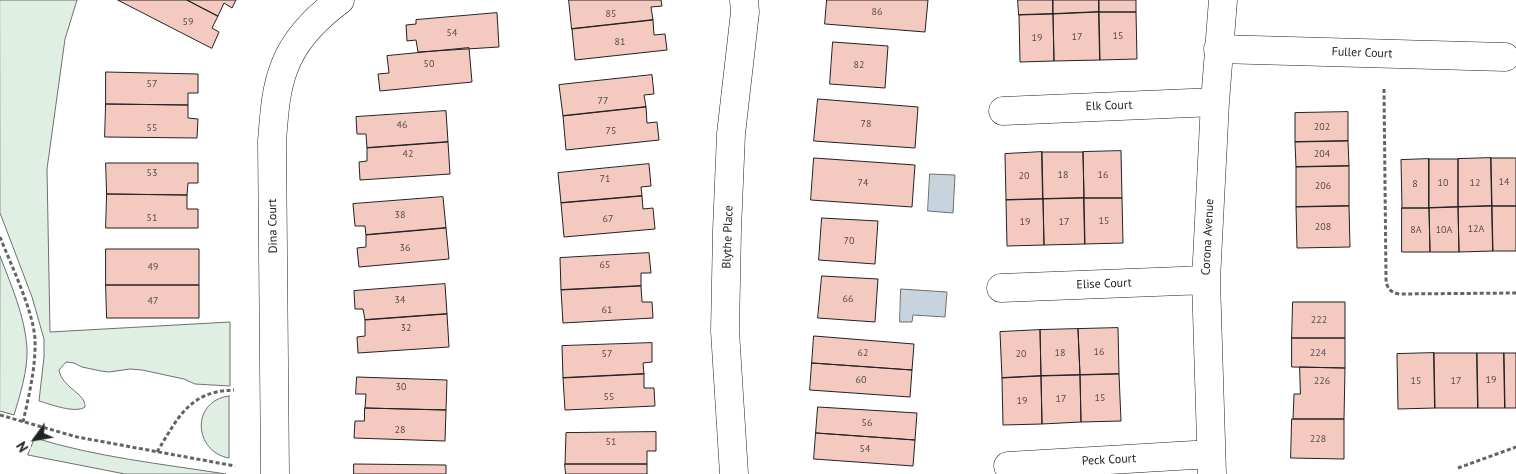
<!DOCTYPE html>
<style>
body{margin:0}
#map{position:relative;width:1516px;height:474px;overflow:hidden;background:#fff;font-family:"PT Sans",sans-serif}
canvas{display:block}
.north{position:absolute;left:10px;top:414px;width:50px;height:50px;-webkit-text-stroke:4px #fff;paint-order:stroke;rotate:238deg;font-size:14px;font-weight:700;line-height:20px;text-align:center;color:#222}
.north::after{content:'';display:block;margin:auto;width:18px;height:22px;background:#222;clip-path:polygon(50% 0,100% 100%,50% 72%,0 100%)}
</style>
<div id="map">
<canvas width="1516" height="474"></canvas>
<div class="north">N</div>
</div>
<script>
const c = document.querySelector('canvas').getContext('2d');
c.lineJoin = 'round';
function paint(path, color) {
  c.fillStyle = color;
  c.fill(path, 'evenodd');
}
function trace(path, color, width, dash) {
  c.strokeStyle = color;
  c.lineWidth = width;
  c.lineCap = dash ? 'butt' : 'round';
  c.setLineDash(dash || []);
  c.stroke(path);
}
function drawText(font, color, halo, rows, align = 'center') {
  c.font = font + ' "PT Sans",sans-serif';
  c.lineWidth = 4;
  c.setLineDash([]);
  c.textBaseline = 'middle';
  c.strokeStyle = halo;
  c.fillStyle = color;
  for (const [text, x, y, turn = 0] of rows) {
    c.save();
    c.translate(x, y);
    c.rotate((+turn || 0) * Math.PI / 180);
    c.textAlign = isNaN(turn) ? turn : align;
    if (halo) c.strokeText(text, 0, 0);
    c.fillText(text, 0, 0);
    c.restore();
  }
}
const green = new Path2D(`
 M0,0h77l-12,39 -18,130 3,163 180,-10v64l-35,-2 -11,-5 -42,-9 -12,-1 -21,3 -8,-1 -19,-4 -8,-4 -8,-1 -7,8c3,18 27,23 26,37 -10,7 -35,-3 -46,-6l5,-44v-18l-12,-42 -32,-84z
 M0,256c11,29 25,60 27,92 1,22 -7,47 -13,67l-14,-4z
 M229,396v62c-35,-6 -39,-57 0,-62z
 M35,438c61,19 127,26 191,36h-101l-97,-19z`);
const water = new Path2D(`
 M930,174l25,1 -2,38 -25,-2z
 M901,289l46,3 -2,25 -32,-2 -1,7h-12z`);
const building = new Path2D(`
 M118,0h69l31,16 -6,12 7,4 -7,16z
 M187,0h49l-4,8 -8,-5 -6,13z
 M569,0h92l1,6 -11,1 2,13 -81,9z
 M827,0h101l-3,32 -100,-8z
 M1018,0h35v14l-34,1z
 M1053,0h46v12l-46,2z
 M1099,0h37v12h-37z
 M1099,12h37l1,47 -37,1z
 M1099,12l1,48 -46,1 -1,-47z
 M497,13l2,34 -81,5 -2,-12 -9,1 -1,-16 10,-1v-4z
 M1053,14l1,47 -34,1 -1,-47z
 M653,20l1,15 11,-1 2,16 -92,10 -3,-31z
 M833,42l55,4 -3,42 -55,-4z
 M469,48l3,34 -92,9 -2,-17 11,-1 -2,-17z
 M106,72l92,2v19h-10v12l-82,-1z
 M652,75l2,19 -10,1 2,12 -83,9 -4,-31z
 M818,99l100,8 -3,41 -101,-7z
 M106,104l82,1v13l10,1 -1,19 -92,-1z
 M646,107l1,16 10,-1 2,18 -93,10 -3,-34z
 M446,111l2,31 -81,6 -1,-14h-9l-1,-17z
 M1348,112v29l-53,1v-29z
 M1348,141l1,25 -53,1 -1,-25z
 M448,142l2,32 -90,6 -1,-18 8,-1v-13z
 M1121,151l1,47h-38l-1,-46z
 M1042,152h41l1,46 -41,1z
 M1042,152l1,47 -37,1 -1,-46z
 M814,158l101,7 -3,42 -101,-7z
 M1491,158l1,48 -34,1v-48z
 M1491,158h25v48h-24z
 M1429,159h29v48l-29,1z
 M1429,159v49h-27l-1,-48z
 M106,163h92v20h-10l-1,12 -80,-1z
 M649,164l2,22 -10,1 1,9 -81,7 -3,-30z
 M1349,166v40l-53,1v-40z
 M107,194l80,1v14h11v19h-92z
 M642,196l1,13 10,-1 2,21 -91,8 -3,-34z
 M443,197l3,31 -80,7 -1,-9h-10l-2,-22z
 M1084,198h38l1,45 -38,1z
 M1084,198l1,46 -41,1 -1,-46z
 M1043,199l1,46 -37,1 -1,-46z
 M1349,206l1,41 -53,1 -1,-41z
 M1492,206l1,45 -34,1 -1,-45z
 M1492,206h24v45h-23z
 M1458,207l1,45h-29l-1,-44z
 M1402,208h27l1,44h-28z
 M822,218l56,3 -3,43 -56,-4z
 M446,228l3,31 -90,8 -2,-19 9,-1v-12z
 M106,249h93v36h-93z
 M649,253l2,20h-10v13l-80,4 -1,-32z
 M822,276l56,3 -3,43 -57,-4z
 M445,284l2,30 -82,6 -2,-11h-8l-1,-18z
 M106,285h93v33h-92z
 M641,286l1,16h10l1,16 -90,5 -2,-33z
 M1293,302h52v36h-53z
 M447,314l2,33 -91,6 -1,-16 8,-1v-16z
 M1118,328l1,46 -39,1 -2,-46z
 M1078,329l2,46 -39,1 -1,-46z
 M1040,330l1,46 -39,2 -2,-46z
 M814,336l100,8 -2,26 -100,-7z
 M1292,338h53v30l-53,-1z
 M652,343v19l-9,1 1,11 -81,4 -1,-32z
 M1434,353l1,55 -37,1 -1,-55z
 M1434,353h43l1,55h-43z
 M1477,353h27l1,55h-27z
 M1504,353h12v55h-11z
 M812,363l100,7 -2,27 -100,-7z
 M1300,367l45,1 -1,51h-51l1,-25h6z
 M644,374v14h10l1,18 -90,4 -2,-32z
 M1119,374l2,47 -40,1 -1,-47z
 M1080,375l1,47 -39,2 -1,-48z
 M1041,376l1,48 -39,1 -1,-47z
 M357,377l90,3 -1,30 -81,-2 1,-14h-10z
 M818,407l99,6 -2,27 -99,-7z
 M365,408l81,2 -1,31 -91,-3 1,-17h9z
 M1292,419h52v40l-53,-1z
 M656,432v19h-9v13h-82l1,-31z
 M816,433l99,7 -2,26 -99,-7z
 M354,464l92,1v9h-92z
 M565,464h82v10h-81z`);
const path = new Path2D(`
 M1384,89l2,189c0,9 4,15 14,16l116,-1
 M0,237c11,28 33,73 35,102 1,28 -6,56 -12,83
 M0,415l77,22 158,29
 M157,452c21,-34 32,-61 77,-62
 M1458,468l58,-21`);
const minor = new Path2D(`
 M1218,49l287,8
 M1003,111l212,-9
 M1001,288l205,-8
 M1008,466l203,-12
 M275,474l-3,-333c2,-23 3,-50 12,-73 10,-28 33,-51 56,-68
 M734,474l-9,-143 2,-101 4,-96 14,-122 -1,-12
 M1212,474l-6,-194 9,-178 8,-102`);
const numberNames = [
 ["86",877,12],
 ["85",611,14],
 ["59",188,22],
 ["54",452,33],
 ["15",1118,36],
 ["17",1077,37],
 ["19",1037,38],
 ["81",620,42],
 ["50",429,64],
 ["82",859,65],
 ["57",152,84],
 ["77",603,101],
 ["78",866,124],
 ["46",402,125],
 ["202",1322,127],
 ["55",152,128],
 ["75",611,131],
 ["42",408,154],
 ["204",1322,154],
 ["53",152,173],
 ["18",1063,175],
 ["16",1103,175],
 ["20",1024,176],
 ["71",605,179],
 ["14",1504,182],
 ["74",863,183],
 ["10",1443,183],
 ["12",1475,183],
 ["8",1415,184],
 ["206",1323,186],
 ["38",400,215],
 ["51",152,218],
 ["67",608,219],
 ["15",1104,221],
 ["19",1025,222],
 ["17",1064,222],
 ["208",1323,227],
 ["12A",1476,229],
 ["8A",1416,230],
 ["10A",1444,230],
 ["70",849,241],
 ["36",405,248],
 ["65",605,265],
 ["49",153,267],
 ["66",848,299],
 ["34",400,300],
 ["47",153,301],
 ["61",607,310],
 ["222",1319,320],
 ["32",406,328],
 ["16",1099,352],
 ["62",863,353],
 ["18",1060,353],
 ["224",1318,353],
 ["57",607,354],
 ["20",1021,354],
 ["60",861,380],
 ["19",1491,380],
 ["226",1322,381],
 ["15",1416,381],
 ["17",1456,381],
 ["30",401,387],
 ["55",609,397],
 ["15",1100,398],
 ["17",1061,399],
 ["19",1022,401],
 ["56",867,423],
 ["28",400,430],
 ["228",1318,439],
 ["51",611,442],
 ["54",865,449]
];
const streetNames = [
 ["Fuller Court",1362,53,2],
 ["Elk Court",1109,106,-2],
 ["Dina Court",273,226,-91],
 ["Blythe Place",728,237,-88],
 ["Corona Avenue",1208,237,-87],
 ["Elise Court",1104,284,-2],
 ["Peck Court",1109,460,-3]
];
paint(green, '#e0efe3');
trace(green, '#6f6f6f', 1);
paint(water, '#c7d3dd');
trace(water, '#6f6f6f', 1);
paint(building, '#f3c9c0');
trace(building, '#222', 1);
trace(minor, '#222', 29);
trace(path, '#646464', 3, [4, 2.5]);
trace(minor, '#fff', 28);
drawText('10px', '#564c4a', null, numberNames);
drawText('12px', '#222', '#fff', streetNames);
</script>
